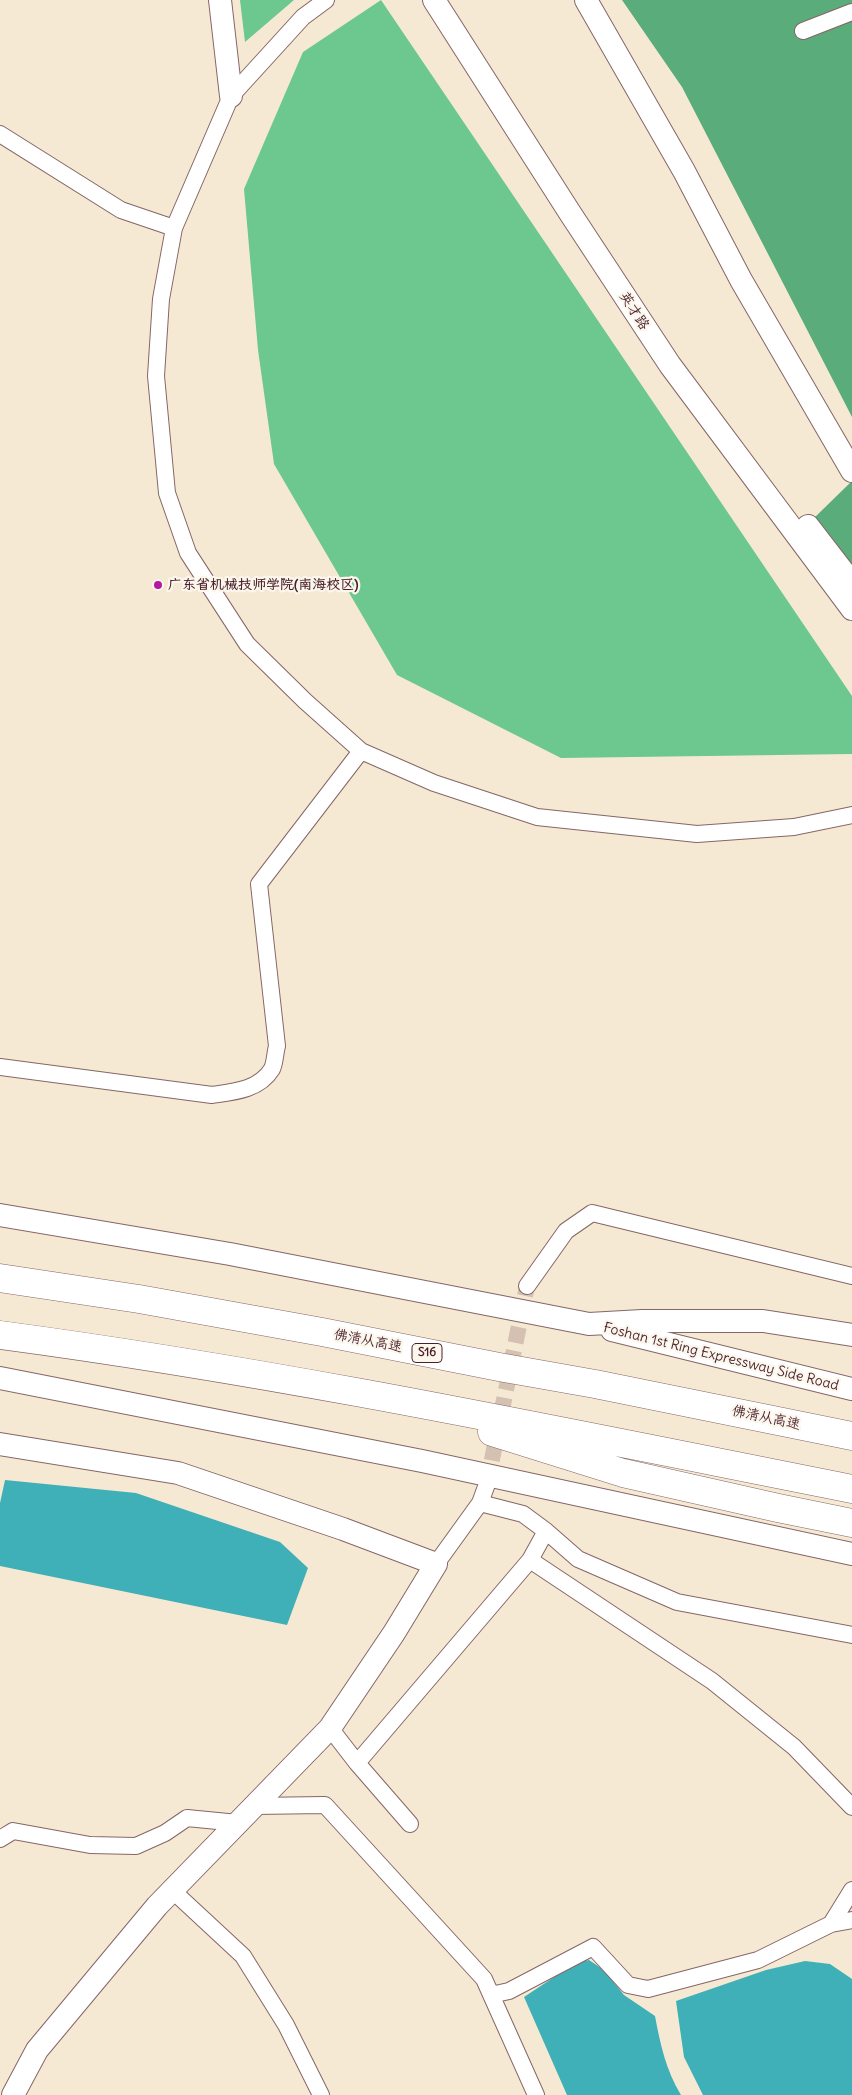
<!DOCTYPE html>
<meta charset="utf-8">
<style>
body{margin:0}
canvas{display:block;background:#f6e9d3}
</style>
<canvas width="852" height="2095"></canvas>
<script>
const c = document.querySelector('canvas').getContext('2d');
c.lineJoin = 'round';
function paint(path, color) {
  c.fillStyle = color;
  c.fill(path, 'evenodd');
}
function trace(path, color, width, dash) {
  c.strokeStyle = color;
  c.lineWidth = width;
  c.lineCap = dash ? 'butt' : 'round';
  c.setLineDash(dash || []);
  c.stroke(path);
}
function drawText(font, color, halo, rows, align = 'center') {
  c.font = font + ' Delius,"LXGW WenKai TC",sans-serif';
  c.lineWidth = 4.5;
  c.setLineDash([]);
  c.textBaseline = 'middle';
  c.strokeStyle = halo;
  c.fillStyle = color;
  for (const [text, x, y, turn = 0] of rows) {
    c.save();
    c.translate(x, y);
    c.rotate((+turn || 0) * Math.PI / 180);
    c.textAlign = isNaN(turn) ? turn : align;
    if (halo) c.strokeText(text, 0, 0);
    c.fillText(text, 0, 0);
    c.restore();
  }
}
const green = new Path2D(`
 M240,0h54l-49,42z
 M381,0l471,696v58l-291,4 -164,-83 -123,-211 -16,-114 -14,-161 59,-137z`);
const forest = new Path2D(`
 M622,0h230v417l-170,-330z
 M852,481v88l-39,-50z`);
const water = new Path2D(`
 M5,1480l131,13 144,49 28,26 -21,57 -287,-59v-63z
 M589,1960l15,10 20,25 31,21c5,27 11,55 26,79h-114l-43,-98 53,-35z
 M805,1961l25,3 22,15v116h-149l-19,-38 -8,-56 90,-31z`);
const streetTunnel = new Path2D(`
 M487,1484l40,-198`);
const street = new Path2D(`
 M326,0l-23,17 -72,79 -57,132 -13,71 -5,77 11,117 21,60 59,91 58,57 56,50 73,32 103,34 160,17 97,-7 58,-12
 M803,31l49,-19
 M0,134l121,76 53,18
 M0,1067l212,28c22,-3 47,-5 60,-26 3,-6 3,-16 5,-23l-18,-162 102,-133
 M527,1286l39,-55 26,-18 260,63
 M480,1503l43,11 23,17 32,28 99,43 175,33
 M546,1531l-16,29 182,121 82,66 58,60
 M436,1564l44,-61 7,-19
 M330,1728l27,35 53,61
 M357,1763l173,-203
 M254,1806l71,-1 159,174 52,116
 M0,1839l13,-8 77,14 46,1 29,-13 22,-15 51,5
 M173,1891l70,65 43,69 35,70
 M831,1924l21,-34
 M491,1995l18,-4 84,-44 35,38 20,4 110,-29 73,-36 21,-4`);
const secondary = new Path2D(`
 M220,0l11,96
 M434,0l136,213 100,152 182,244
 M586,0l98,171 57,109 111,191
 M808,526l44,57
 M0,1215l230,39 359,70 53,-3h121l89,14
 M612,1330l240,59
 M0,1378l422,83 430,93
 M0,1444l178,29 165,56 93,35 -42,69 -64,95 -173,178 -120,144 -24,45`);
const highway = new Path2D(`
 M0,1278l139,21 183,33 177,35 96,17 257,52
 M0,1335c286,38 569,98 852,154
 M492,1432l131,41 155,35 74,15`);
const markers = [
 [158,585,5,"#b5179e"]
];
const shields = [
 [427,1353,30]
];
const shieldNames = [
 ["S16",427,1353]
];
const streetNames = [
 ["英才路",634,311,57],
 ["佛清从高速",368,1341,11],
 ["Foshan 1st Ring Expressway Side Road",721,1357,14],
 ["佛清从高速",766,1418,12]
];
const poiNames = [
 ["广东省机械技师学院(南海校区)",168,585]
];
paint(green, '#6dc88f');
paint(forest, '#5aac7a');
paint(water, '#3fb0b7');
trace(streetTunnel, '#d4c1b1', 16, [16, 8]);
trace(street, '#866666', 18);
trace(secondary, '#866666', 24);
trace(highway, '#866666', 29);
trace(street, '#fff', 16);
trace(secondary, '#fff', 22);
trace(highway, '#fff', 28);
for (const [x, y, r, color] of markers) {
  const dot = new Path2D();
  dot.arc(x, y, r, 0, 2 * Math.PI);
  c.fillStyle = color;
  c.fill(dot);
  trace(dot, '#fbf7ec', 2);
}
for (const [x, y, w] of shields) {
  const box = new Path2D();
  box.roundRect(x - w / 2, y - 9.5, w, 19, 4);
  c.fillStyle = '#fbf7ec';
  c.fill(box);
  trace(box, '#4a1f2b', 1);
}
drawText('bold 12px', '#4a1f2b', null, shieldNames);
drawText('14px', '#4a1f2b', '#fbf7ec', streetNames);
drawText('bold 14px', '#4a1f2b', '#fbf7ec', poiNames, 'left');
</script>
